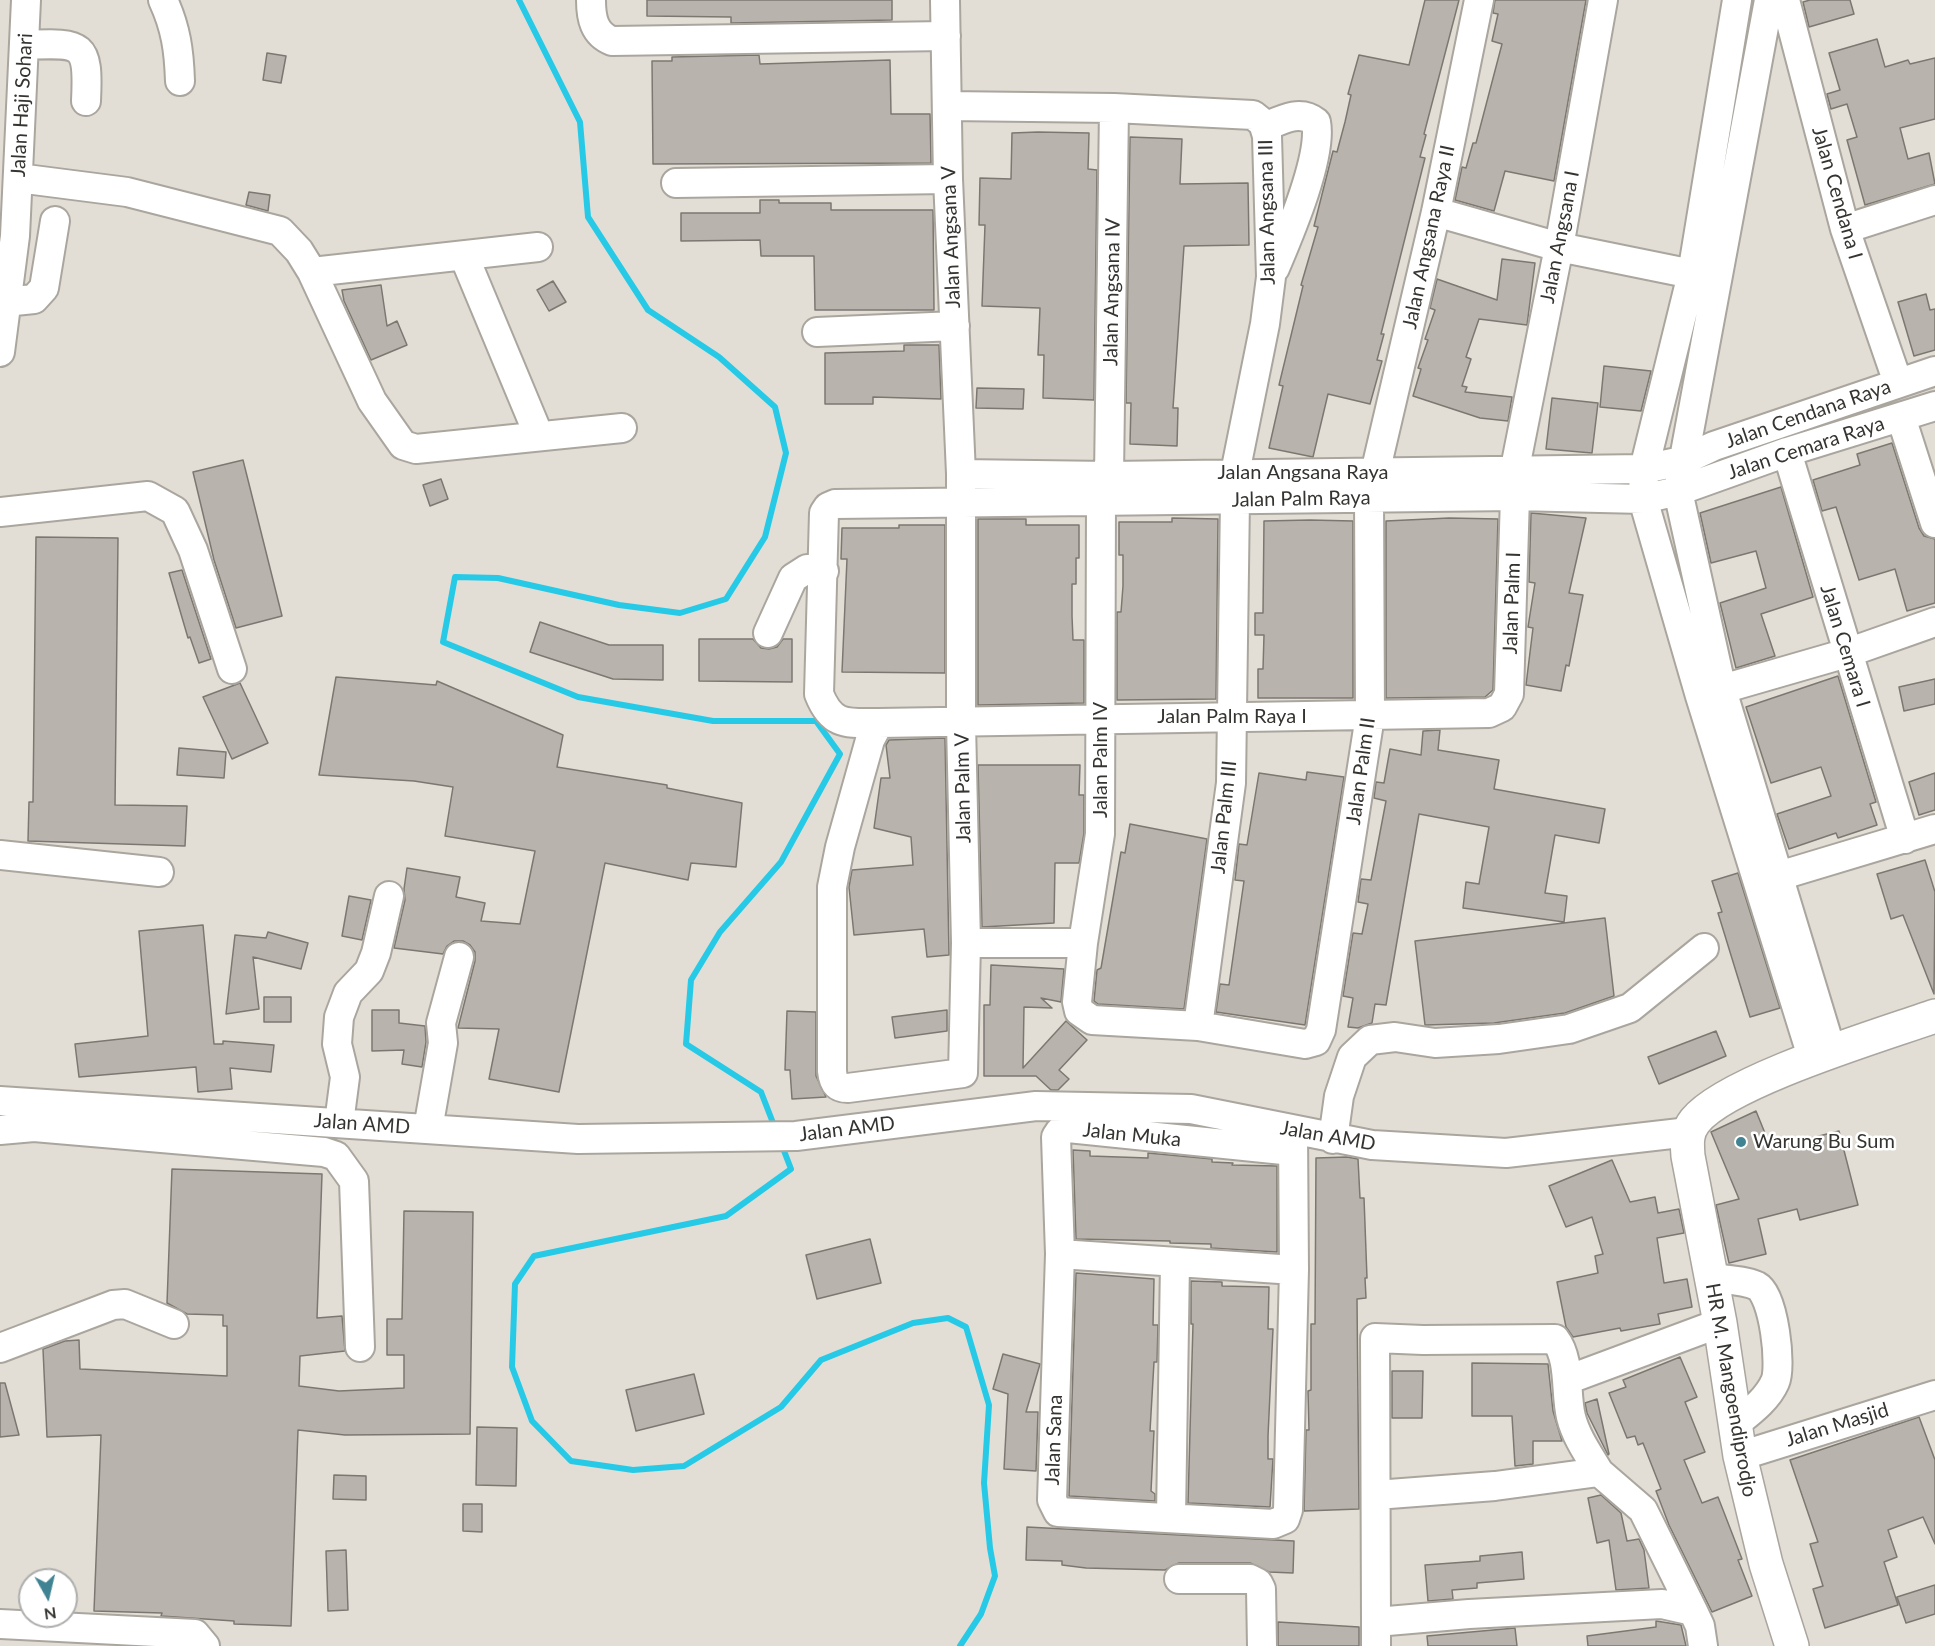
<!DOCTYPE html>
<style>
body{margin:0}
#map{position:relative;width:1935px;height:1646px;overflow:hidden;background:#e2ded6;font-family:Lato,sans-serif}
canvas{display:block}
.north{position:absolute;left:18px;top:1568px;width:60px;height:60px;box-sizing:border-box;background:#fff;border:2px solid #aeaead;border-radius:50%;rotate:172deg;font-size:16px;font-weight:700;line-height:24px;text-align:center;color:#353431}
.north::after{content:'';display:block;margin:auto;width:21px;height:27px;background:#408493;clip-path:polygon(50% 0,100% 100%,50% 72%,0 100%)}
</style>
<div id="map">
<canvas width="1935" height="1646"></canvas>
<div class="north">N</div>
</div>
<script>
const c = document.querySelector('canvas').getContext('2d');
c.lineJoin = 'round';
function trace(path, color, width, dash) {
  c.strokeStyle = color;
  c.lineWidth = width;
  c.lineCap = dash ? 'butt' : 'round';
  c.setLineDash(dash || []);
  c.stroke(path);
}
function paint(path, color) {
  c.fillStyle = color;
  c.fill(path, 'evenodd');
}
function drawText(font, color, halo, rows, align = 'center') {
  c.font = font + ' Lato,sans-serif';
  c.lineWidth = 5;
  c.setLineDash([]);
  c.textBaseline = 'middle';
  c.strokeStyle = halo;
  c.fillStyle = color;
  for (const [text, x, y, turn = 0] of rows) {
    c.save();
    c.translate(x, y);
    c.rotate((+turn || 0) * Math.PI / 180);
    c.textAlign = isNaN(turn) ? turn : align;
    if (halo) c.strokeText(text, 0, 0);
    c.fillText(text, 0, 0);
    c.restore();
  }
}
const stream = new Path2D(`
 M519,0l61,122 8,95 60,93 71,47 56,50 11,46 -21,84 -39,62 -46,14 -61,-8 -121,-27 -43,-1 -12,65 135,55 135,24h103l24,33 -59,108 -61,70 -29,48 -5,64 75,48 14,36
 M781,1143l10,26 -65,47 -192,40 -19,28 -3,83 20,54 39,40 62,9 51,-4 97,-59 40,-47 92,-37 35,-5 18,9 23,78 -5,78 6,65 5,28 -14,38 -21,32`);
const building = new Path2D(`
 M647,0h245v20l-161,3v-6l-84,-1z
 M1425,0h34l-35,134 2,1 -6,22 5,1 -44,176h3l-7,26 5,1 -12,43 -42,-10 -15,63 -44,-9 14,-62 -4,-1 24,-99 -2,-1 17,-58 -4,-1 19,-75 4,1 8,-30 6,-27 -3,-1 11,-39 50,10z
 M1495,0h91l-32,181 -49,-10 -11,40 -39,-11 7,-33 4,1 7,-25h3l26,-99 -10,-3 6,-27 -5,-1z
 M1810,0h40l4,14 -45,13 -6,-25z
 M1877,39l8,28 23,-7 2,4 25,-6v61l-35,9 8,31 21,-6 6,31 -70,21 -18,-65 10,-3 -10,-33 -16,5 -4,-15 13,-4 -11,-37z
 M267,53l19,3 -5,27 -18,-3z
 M759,55l1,9 130,-4 1,54h39l1,49 -278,1 -1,-103h20v-4z
 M1038,132l51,1 -1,36 9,1 -3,230 -51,-2 1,-43h-6l2,-47 -58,-2 3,-81h-6l1,-47 31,1 1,-46z
 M1130,137l52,2 -2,45 68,-1 1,62 -65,1 -11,162h5l-1,38 -47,-2 1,-41h-5z
 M249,192l21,3 -2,16 -22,-6z
 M760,200h19v3h52v7h102l1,100h-119l-1,-54h-53l-1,-16 -79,1v-28h79z
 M1502,259l33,4 -8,62 -48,-6 -13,38 5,2 -9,27 5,1 -2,5 47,5 -4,24 -28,-3 -67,-22 8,-27 -3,-1 10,-28 -3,-1 10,-29 -5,-2 7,-29 60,21z
 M553,281l13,21 -17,9 -12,-21z
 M381,285l6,41 10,-5 10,24 -36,15 -27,-59 -2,-11z
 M1926,294l4,16 5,-1v41l-21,6 -16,-54z
 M904,345h35l2,54 -68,-2v7h-48v-51l79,-2z
 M1604,366l47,5 -10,40 -41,-4z
 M977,388l47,1 -1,20 -47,-1z
 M1552,398l46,5 -6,50 -46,-4z
 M1892,443l27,85 5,8 11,3v64l-28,8 -12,-42 -36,11 -23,-73 -14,4 -9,-31 47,-15 -3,-11z
 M243,460l39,156 -46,12 -22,-68 -21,-88z
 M441,479l7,20 -18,7 -7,-21z
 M1781,487l32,110 -52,17 14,42 -39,12 -16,-65 46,-15 -10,-37 -45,12 -11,-50z
 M1531,513l55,5 -17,75 14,2 -14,71 -3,-1 -5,26 -35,-6 7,-57 -5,-1 7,-44 -6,-1z
 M1172,518l46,1 -2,180 -99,1v-88h4l2,-26v-31h-4v-33h53z
 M1449,518l49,1 -5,171 -8,7 -99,1v-177z
 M978,519h48v6h53v33h-3v26h-4v32l1,24h11v63l-106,2z
 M1310,520l43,1v177h-95v-29h5l1,-34h-9v-22h8l1,-92z
 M899,525h46v148l-103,-1 5,-113h-6l1,-31h57z
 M36,537l82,1 -3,267 72,1 -2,40 -157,-5 1,-39h4z
 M182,570l29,89 -12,4 -9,-26 -2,1 -19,-65z
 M540,622l69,23h54v35l-50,-1 -83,-27z
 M699,639h54l8,9 8,1 8,-2 6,-8h9v43l-93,-1z
 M1838,676l38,126 -6,2 7,21 -39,13 -2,-5 -47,16 -12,-35 54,-18 -10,-29 -50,16 -25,-76z
 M336,677l100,8 1,-4 126,54 -6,32 110,18v3l75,15 -6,64 -45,-4 -3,17 -83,-17 -46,229 -70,-13 10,-50 -41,-1 17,-67v-9l-5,-7 -7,-4h-9l-7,5 -4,8 -49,-6 11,-48 -1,-11 3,-21 53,9 -4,20 29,6 -4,18 39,3 15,-73 -90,-15 8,-49 -39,-6 -95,-6z
 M1935,679v25l-31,7 -5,-24z
 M240,683l28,60 -36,16 -29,-62z
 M1440,730l-2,20 61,10 -5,29 111,20 -6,34 -44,-8 -10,58 22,3 -3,26 -101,-14 3,-26 13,2 10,-57 -70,-13 -33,191 -11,-1 -3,19 -14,5 -10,-1 5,-29 -10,-2 10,-63 9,1 6,-30 -10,-2 3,-23 10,1 15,-79 -12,-3 2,-16 8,1 6,-34 31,6 2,-24z
 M945,738l4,217 -22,2 -3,-28 -70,6 -5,-48 3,-17 61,-5 -2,-28 -37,-9 7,-50h9l-4,-33 3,-5z
 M179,748l47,4 -2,26 -47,-3z
 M978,765h102l-1,30h5v38l-5,30h-24l-1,60 -72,4z
 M1307,772l37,5 -39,248 -89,-13 4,-28 9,1 15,-104 -9,-1 4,-36 8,1 12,-72 47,7z
 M1935,773v37l-16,5 -10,-33z
 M1130,824l77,15 -23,170 -86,-5 -4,-3 3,-31 4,-2 20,-116 4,1z
 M1925,860l10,32 -1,102 -31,-79 -12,4 -14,-45z
 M1738,873l42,135 -30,9 -32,-104 4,-1 -10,-31z
 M349,896l22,4 -9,40 -20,-4z
 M1605,918l9,78 -49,17 -71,10 -69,2 -10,-84z
 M203,925l11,119h9v-3l51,4 -3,27 -41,-4 2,21 -34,3 -2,-25 -117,10 -4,-33 73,-8 -9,-105z
 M268,932l40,11 -7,26 -48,-12 6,52 -33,5 9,-79 31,3z
 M991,965l73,4 -3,33 -20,-4 11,10 -28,-1 -1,61 43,-47 21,19 -28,30 10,9 -11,11h-7l-15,-14h-52v-71h6z
 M264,997h27v25h-27z
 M372,1010h27v13l26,3 1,16 -4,25 -20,-3 2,-14 -32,1z
 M947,1010v21l-52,7 -3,-21z
 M787,1011l29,1v64l10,21 -34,2 -2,-29h-5z
 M1716,1031l10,25 -67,28 -11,-27z
 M1756,1111l15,37 68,-17 19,74 -58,15 -3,-11 -39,10 8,35 -37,9 -13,-58 23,-6 -28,-67z
 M1073,1150l17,1v5l58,2v-5l64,6v3l21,1 -1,2 45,1v86l-66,-4v-4l-41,-1v-2l-94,-2z
 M1347,1157l11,2 2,39h4l3,80h-2l1,20 -9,1 2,210 -55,2 2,-81h3l-1,-39 3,-1v-66h4l1,-166z
 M1612,1160l18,42 25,-5 3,16 21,-4 5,24 -27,5 7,45 23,-4 5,28 -34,7 2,10 -39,7 -1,-3 -47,9 -7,-10 -9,-45 41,-9 -3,-17 8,-2 -11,-37 -26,10 -17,-41z
 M172,1169l150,5 -5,144 25,-2 3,35 -45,5 -1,30 40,5 65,-3v-33h-17v-36h15l2,-108 69,1 -3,222 -125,1 -47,-5 -7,196 -57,-2v-3l-73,-5 1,-3 -68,-2 7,-176 -54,2 -4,-88 22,-8 14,-1 1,29 147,7v-50h-4v-11l-36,-1 -20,-11z
 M870,1239l11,44 -64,16 -11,-44z
 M1076,1273l78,6 -1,46h5l-1,37h-3l-4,69h4l-3,60 4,3v7l-86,-5z
 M1191,1281l31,1v4l47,1 -1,42h5l-5,107v23h5l-3,48 -82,-4 5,-179h-2z
 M1003,1354l37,10 -14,48h12l-2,59 -32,-2 4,-75 -15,-5z
 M1680,1357l17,40 -12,5 20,50 -21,8 18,43 16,-6 24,62 -4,1 14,36 -40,16 -43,-87 -13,-34 5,-2 -18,-46 -5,2 -3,-9 -8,2 -18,-45 17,-6 -3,-7z
 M1472,1363l76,1 5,47 9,30h-29v23l-18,2 -3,-50h-40z
 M1392,1371h31l-1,47h-30z
 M694,1374l10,40 -68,17 -10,-41z
 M0,1383h5l14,52 -19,2z
 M1597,1399l12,55 -1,1 -21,-42 -2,-10z
 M1919,1417l16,43v84l-12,-27 -35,13 9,27 -13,5 14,43 -73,23 -12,-39 10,-3 -13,-42 8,-2 -28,-82z
 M477,1427l40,1 -1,58 -40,-1z
 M334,1475l32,1v24l-33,-1z
 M1601,1495l20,18 6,28 12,-2 5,11 5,38 -33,2 -7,-50 -12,3 -9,-45z
 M463,1504h19v28l-19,-1z
 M1027,1527l267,14 -1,32 -24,-1 -19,-9h-71l-14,7 -79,-2 -24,-3v-4l-36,-1z
 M346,1550l2,60 -20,1 -2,-60z
 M1522,1552l2,27 -47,4v5l-25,2 1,9 -25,2 -3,-36 55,-4v-5z
 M1935,1585v29l-29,9 -9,-26z
 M1656,1621l25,4 5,21h-98l-1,-10 69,-9z
 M1278,1622l81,5v19h-81z
 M1515,1628l2,18h-89l-1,-10z`);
const minor = new Path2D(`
 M163,0c13,28 16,51 17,81
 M591,0c0,18 3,34 21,41l334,-5
 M945,0l3,179 13,295v249l5,220 -3,130 -115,15c-12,0 -15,-7 -16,-17v-184l8,-40 30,-107 9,-17 610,-10 13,-6 7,-13 6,-198
 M1737,0l-45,274 -48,195 -1,30 57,197 113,364
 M1769,0l-91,491 44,199 110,363
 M1785,0l60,229 53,154
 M24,45c58,-2 65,-4 62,56
 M947,106l167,2 139,7 10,8 4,13 4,141 -6,47 -30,149
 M1265,127c16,-7 35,-18 51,-5 7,34 -27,113 -41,146
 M18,178l109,14 153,39 19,20 13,21 60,129 31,44 13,4 206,-21
 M676,183l272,-4
 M1436,212l123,35 133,27 18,8
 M1845,229l90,-29
 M464,256l75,180
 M312,272l226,-25
 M5,302l29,-3 10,-11 11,-67
 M817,332l138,-6
 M0,352l15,-116 11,-236
 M1901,417l34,106
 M1787,452l118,387
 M1375,473l61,-261 43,-212
 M1514,473l45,-226 44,-247
 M961,474l148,2 535,-7 38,-8 32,-15 221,-75
 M1109,476l5,-368
 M1101,502l-1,332 -17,109 -6,59 2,9 13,9 106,6 107,18 11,-3 5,-11 49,-314 -1,-218
 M0,512l148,-16 27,15 18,39 39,119
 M768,633l25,-55 14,-9 17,2
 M1705,694l142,-41 88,-31
 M879,723c-31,0 -47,4 -60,-29l5,-181 4,-6 7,-3 680,-8 128,3 35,-8 109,-39 148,-46
 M0,855l159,17
 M1762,881l173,-52
 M966,943h117
 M1198,1026l33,-243 4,-284
 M0,1101l578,38 218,-3 240,-30 155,3 181,36 134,8 183,-21
 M339,1123l6,-46 -8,-33 2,-27 9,-24 21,-22 7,-18 13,-57
 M428,1129l15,-86 -2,-20 18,-66
 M0,1130l34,-3 290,25 12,4 18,25 6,166
 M1293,1131l1,139 -6,240 -3,9 -12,5 -215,-12 -6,-12 8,-246 -4,-117 4,-6 8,-3 225,23
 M1333,1139l6,-43 13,-39 18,-17 25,-3 40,6 64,-4 70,-10 61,-21 74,-60
 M1060,1254l234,16
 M1712,1278c13,2 33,2 45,8 17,9 25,81 18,96 -8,18 -25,30 -41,43
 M0,1348l113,-43 12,-1 49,20
 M1567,1380l153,-57
 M1740,1456l195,-61
 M1376,1495l119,-9 104,-14 44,38 50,101
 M1171,1517l4,-255
 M1179,1579h71l8,4 3,6 1,57
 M1376,1622l-1,-284 48,2 132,-1c16,21 10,54 16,78 5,20 18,38 28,55
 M0,1624l195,10 10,12
 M1376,1646v-24l93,-8 193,-10 31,7 7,15 3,20`);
const major = new Path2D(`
 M1792,1646l-26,-82 -26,-108 -20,-133 -32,-167c-1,-12 -2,-24 7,-35 32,-40 186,-86 240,-105`);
const markers = [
 [1741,1142,6,"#408493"]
];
const streetNames = [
 ["Jalan Haji Sohari",22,105,-87],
 ["Jalan Cendana I",1837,193,74],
 ["Jalan Angsana III",1267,212,-91],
 ["Jalan Angsana V",951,237,-92],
 ["Jalan Angsana Raya II",1429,237,-78],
 ["Jalan Angsana I",1560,237,-79],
 ["Jalan Angsana IV",1112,292,-89],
 ["Jalan Cendana Raya",1808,414,-19],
 ["Jalan Cemara Raya",1806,448,-18],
 ["Jalan Angsana Raya",1303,473],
 ["Jalan Palm Raya",1301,499,-1],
 ["Jalan Palm I",1512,603,-88],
 ["Jalan Cemara I",1845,646,73],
 ["Jalan Palm Raya I",1232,717],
 ["Jalan Palm IV",1101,760,-90],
 ["Jalan Palm II",1361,771,-82],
 ["Jalan Palm V",963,788,-91],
 ["Jalan Palm III",1224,817,-84],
 ["Jalan AMD",362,1124,4],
 ["Jalan AMD",847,1129,-7],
 ["Jalan Muka",1132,1135,6],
 ["Jalan AMD",1328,1136,10],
 ["HR M. Mangoendiprodjo",1731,1390,80],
 ["Jalan Masjid",1837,1425,-17],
 ["Jalan Sana",1054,1440,-88]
];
const poiNames = [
 ["Warung Bu Sum",1753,1142]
];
trace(stream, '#26cae7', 6);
paint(building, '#b8b4ad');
trace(building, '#7c7871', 1.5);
trace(minor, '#aaa69e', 32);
trace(major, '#aaa69e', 36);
trace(minor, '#fff', 28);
trace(major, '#fff', 33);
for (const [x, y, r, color] of markers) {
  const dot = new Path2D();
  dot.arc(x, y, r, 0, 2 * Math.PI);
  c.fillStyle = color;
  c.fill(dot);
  trace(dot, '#fff', 2);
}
drawText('20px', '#353431', '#fff', streetNames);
drawText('20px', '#353431', '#fff', poiNames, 'left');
</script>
